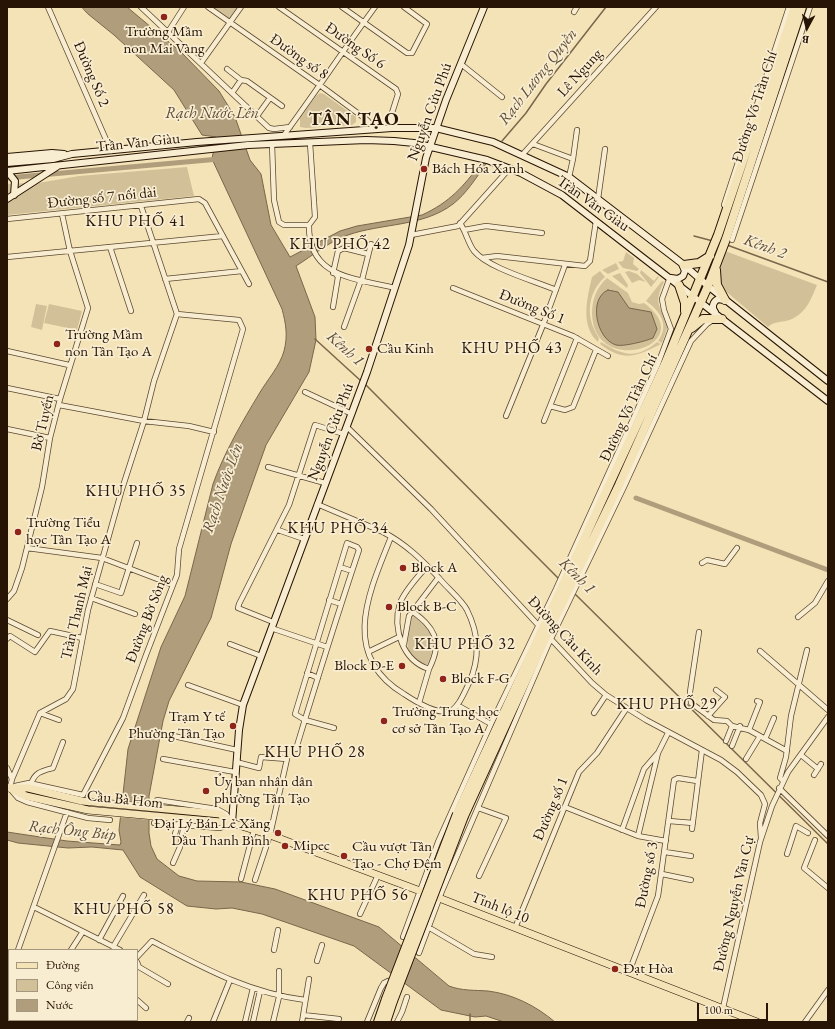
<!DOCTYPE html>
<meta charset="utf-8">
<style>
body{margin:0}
#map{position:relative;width:835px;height:1029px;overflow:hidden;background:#f5e3b8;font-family:"EB Garamond",serif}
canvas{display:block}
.frame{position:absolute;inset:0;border:8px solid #271404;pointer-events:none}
.legend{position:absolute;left:8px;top:949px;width:130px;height:72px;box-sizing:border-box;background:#f8edd1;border:1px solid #a4967f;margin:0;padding:5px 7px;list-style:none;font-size:12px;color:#271404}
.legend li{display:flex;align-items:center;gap:8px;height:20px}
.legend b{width:20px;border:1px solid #a4967f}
.north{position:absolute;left:787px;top:8px;width:40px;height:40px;-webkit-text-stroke:3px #f8edd1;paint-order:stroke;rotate:187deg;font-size:11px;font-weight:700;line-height:16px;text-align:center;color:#271404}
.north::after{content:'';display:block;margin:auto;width:14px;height:18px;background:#271404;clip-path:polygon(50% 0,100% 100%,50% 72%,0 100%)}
.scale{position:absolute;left:697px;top:1003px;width:71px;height:18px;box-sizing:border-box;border:2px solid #271404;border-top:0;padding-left:5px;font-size:12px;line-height:14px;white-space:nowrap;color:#271404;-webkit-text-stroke:3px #f8edd1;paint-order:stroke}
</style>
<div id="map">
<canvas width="835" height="1029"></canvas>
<div class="frame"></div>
<ul class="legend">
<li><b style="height:5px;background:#f5e3b8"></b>Đường</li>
<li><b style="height:11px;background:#d2c099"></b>Công viên</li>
<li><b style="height:11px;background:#af9d7b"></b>Nước</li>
</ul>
<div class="north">B</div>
<div class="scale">100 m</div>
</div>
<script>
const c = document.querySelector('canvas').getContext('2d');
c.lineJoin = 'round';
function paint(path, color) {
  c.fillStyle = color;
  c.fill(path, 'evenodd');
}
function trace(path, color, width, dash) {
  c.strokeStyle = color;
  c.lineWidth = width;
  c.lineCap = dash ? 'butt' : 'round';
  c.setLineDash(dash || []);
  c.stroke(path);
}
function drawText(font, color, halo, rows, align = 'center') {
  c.font = font + ' "EB Garamond",serif';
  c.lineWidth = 3.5;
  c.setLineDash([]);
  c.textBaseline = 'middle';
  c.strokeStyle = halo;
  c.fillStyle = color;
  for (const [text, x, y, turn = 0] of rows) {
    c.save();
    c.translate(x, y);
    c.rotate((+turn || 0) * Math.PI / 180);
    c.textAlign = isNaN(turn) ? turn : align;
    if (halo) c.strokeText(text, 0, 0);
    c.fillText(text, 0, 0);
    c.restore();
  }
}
const green = new Path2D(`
 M213,7h25l-9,12z
 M320,93l4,1 32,23v5l-4,3 -46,3 -6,-1v-9l16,-22z
 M187,167l7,29 -187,19v-14l31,-18 41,-7z
 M28,183l-4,4 -17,7v-10z
 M725,251l92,34c-5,12 -10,26 -23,33 -8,5 -19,2 -26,9l-45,-38c-8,-12 -3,-25 2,-38z
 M626,252l8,6 -1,6 6,5 -2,2 -14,-3 -5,-6 5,-1z
 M616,263l3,6 -11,5 -6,-4z
 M641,270l13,11 4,-5 1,1 -8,10 -11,-14z
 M600,271l5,6c-18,16 -20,41 -6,61l-1,4c-18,-16 -11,-44 -6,-65z
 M629,271l8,3 9,8 -7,-2 -7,3 -7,-11z
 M620,273l8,12 -1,3 -15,-12z
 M607,278l21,15 4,9 7,2 5,-1c58,42 -50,76 -52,11 0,-14 4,-26 15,-36z
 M662,281l2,1c-11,21 -4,24 4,44l-6,17 -4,-2c12,-16 2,-30 -12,-40z
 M36,304l11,2 -5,24 -11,-3z
 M49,304l33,7 -5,19 -33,-7z
 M601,342c21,12 33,19 56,0l4,2c-25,12 -36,19 -61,0z
 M411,613c19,17 29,27 16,52 -27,-8 -20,-30 -16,-52z`);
const water = new Path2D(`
 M82,7h45l55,46 37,38 16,26 15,43 11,14 10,51 19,32 50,-26 17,-5 65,-11c28,-13 41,-28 59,-52l5,1c-10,14 -20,30 -33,40 -30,23 -71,19 -105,31 -18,6 -36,21 -52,31l19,51 1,23 -7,32 -43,73 -35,99 -20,74 -42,83 -6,20 -14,75v37l2,13 6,13 22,17 18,5 44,1 34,7 104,38 70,59c13,5 26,4 39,5 25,3 48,15 67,31h-51l-18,-6 -11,1 -34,-7 -87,-64 -92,-32 -30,-6 -16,1 -29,-3 -47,-29 -17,-27 -31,-3 -24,1 -50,-5 -11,-3v-8l60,9 53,4 1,-3 -2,-12 9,-81 33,-102 24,-51 28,-112c11,-31 29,-62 46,-90 8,-14 21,-28 25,-43 4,-15 2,-27 -2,-42l-70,-150 4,-22 -14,-2 -28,-45 -60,-55 -26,-21z
 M608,290l10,2 11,16 22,4 6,17 -4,9c-7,3 -30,9 -37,7 -20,-6 -28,-47 -8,-55z`);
const pier = new Path2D(`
 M120,800l31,3v17l-33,-3z`);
const stream = new Path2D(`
 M502,141l24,-28 20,-29 60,-77
 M694,236l19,5
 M727,245l101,37
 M315,339l46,42
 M364,383l195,196
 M575,594l253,250
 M470,1014v8`);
const canal = new Path2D(`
 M7,178l212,-19
 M636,498l192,72`);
const street = new Path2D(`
 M48,7l63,144
 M141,7l128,121 5,1 16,-2
 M208,7l113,79 46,34 8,9
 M279,7l117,82 2,5 -7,22 1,12
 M342,7l65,46h5l15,-29 -23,-17
 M574,12l3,-5
 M168,32l16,-25
 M201,63l40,-56
 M461,64l41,33
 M227,69l14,11
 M232,93l9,-13 6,1 35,25
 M257,116l13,-18
 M284,135c31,-42 60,-86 91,-128
 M272,144l2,56 5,22 5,3h25l6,-8 -5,-74
 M533,144l40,15 -4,18
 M523,154l133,-147
 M573,159l4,-29
 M598,199l7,-50
 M724,205l65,-198
 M7,219l192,-20 6,4 44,81
 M460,223c6,9 8,20 14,28 14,17 61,30 82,39
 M309,225c-1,53 46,53 86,63
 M464,230l22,-4 56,7
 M411,235l47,-9 52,-58
 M732,240l78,-233
 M110,247l21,64
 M7,257l216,-21
 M482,258l15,-2 88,10 5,-5 6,-40
 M333,273l5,-22 6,-3 24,6
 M165,279l77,-8
 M362,280l9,-36
 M453,288l120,48 35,20
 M333,307l5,-30 -3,-4
 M344,327l17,-47
 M7,351l62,14
 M7,388l53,11
 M305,392l47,22
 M59,405l85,16 45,5 25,6
 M550,406l15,4 8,-3 23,-57
 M506,416l37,-91 22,-60
 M544,421l33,-83
 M347,427l84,82 108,117
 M7,429l43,9
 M268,467l57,16
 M317,504l66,28c23,12 39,28 56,46 8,10 22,21 28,32 12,24 13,49 2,73 -5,10 -10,24 -20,29 -15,1 -33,-10 -45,-18 -65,-39 -35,-102 -13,-157
 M278,530l26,9
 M27,548l75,10 71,27
 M702,563l5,-3 18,4 12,-16
 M340,567l12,4
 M95,584l26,9 16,-50
 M91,598l44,16
 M7,599l7,-8 8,-23 20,-81 8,-49 10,-39 28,-91 -18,-57 -8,-37
 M329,600l12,4
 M400,603c15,10 38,24 36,45 -1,7 -4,15 -7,21 -26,-8 -37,-40 -29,-66 5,-13 18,-26 27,-37
 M798,617l17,-14 13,-22
 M7,620l31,15
 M273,622l-35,-14 1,-4 50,-99 26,-80 29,9
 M271,628l56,19
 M699,632l-9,60 1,11 23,17 13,1 5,5 17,4 38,21
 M550,638l42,45 14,12 40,25 75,40 16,12 24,23 4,9 -5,19 1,15
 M7,639l3,-3 25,16 15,-21 32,7
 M230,644l31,12
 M404,644l5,-28 29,-38
 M760,651l68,59
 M368,652l31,-15
 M307,673l11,5
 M188,685l55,20
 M705,702l9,7
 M419,703l10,-34
 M457,705l34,19
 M40,713l19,7
 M594,713l12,-18
 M708,716l17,-19 -9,-7
 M749,730l11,-28 -3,-1
 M169,735l68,15
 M765,739l9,-21
 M726,741l6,-15
 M732,746l8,-20
 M296,749c20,-66 41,-133 63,-199l-2,-3 -10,-4 -52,171 10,6 29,8
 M801,755l17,14
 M163,759l72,13
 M746,759l14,-23
 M236,762l23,6 2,-11 26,2 -17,76 -15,45
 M7,768l5,11 -2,9
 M814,775l7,-11
 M12,779l28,-66 26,-14 7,-10 15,-79 34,-121 22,-68 10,-40 23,-67 -36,-108
 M783,781l-3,-3 6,-21 5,-41 16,-66
 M31,784c4,-12 11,-13 22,-16l10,-26
 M15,786l14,-3 54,12 40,-77 23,-63 27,-70 4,-10 2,-26 64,-220 -4,-9 -62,-6
 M779,788l49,48
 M12,791l6,7 9,4 61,16 22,2
 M565,807l73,29 28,5
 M478,808l28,10 -27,58
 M669,821l24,2
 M154,823l66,5 12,-5 -6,-9 -9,-5 -60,-9
 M692,829l10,-79
 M622,830l22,-61 13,-15
 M175,834l3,-10
 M638,836l20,-83 10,-20
 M815,840l-11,28 24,20
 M665,852l26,4
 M787,854l9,-28 12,7
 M173,863l7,-16 4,-23
 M662,874l29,6
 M241,879l13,-49
 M34,907l86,43
 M360,914l18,-39
 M428,927l46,27 18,3
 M515,928l64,-156 18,-19 29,-44
 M403,937l35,-95 53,-118 65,-135 102,-225 13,-35 -7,-19 -2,-11 8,-22
 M99,940l24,-44
 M113,947l31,-52
 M18,950l49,-138
 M71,950l11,-17
 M274,950l4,-20
 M419,953l23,-62 106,-246 76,-158 67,-146 16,-17 6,-4
 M137,957l15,-16c50,26 96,52 153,59
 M317,961l5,-16
 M137,962l2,5 29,17
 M7,963l2,1
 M629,972l29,-76 16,-116 4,-2 19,3
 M7,983l2,-6
 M137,1000l9,8
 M723,1008l37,-166 12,-36 16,-34 40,-55
 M303,1015l36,4
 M130,1020l4,2
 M109,1022l2,-2
 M187,1022l2,-4
 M213,1022l17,-42
 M245,1022l8,-34
 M253,1022l7,-31
 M273,1022l6,-25v-26
 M302,1022l7,-43
 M367,1022l14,-34 3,-5 4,-2
 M397,1022l5,-10 5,-15
 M805,1022l23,-32`);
const secondary = new Path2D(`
 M7,157l45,-4 12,1
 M7,163l46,-4 19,-5 125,-12 195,-14h44l57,14 76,35 115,88 24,21 120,95
 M7,171l241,-26 118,-5 28,1 20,2 73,17 34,13 41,22 266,206
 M7,171l8,10 -1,14
 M7,199l51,-33
 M671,278l7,1 5,-3 2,-5 -3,-7
 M715,312c-4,-5 -2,-10 3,-13l6,1
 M232,823l7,-93 4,-25 124,-333 42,-127 17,-87 20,-58 38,-93`);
const primary = new Path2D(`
 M7,787l19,9 62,14 144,13 38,12 169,63 318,124
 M12,788h16l54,13 138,13 11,9`);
const highway = new Path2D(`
 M684,265l15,-2 11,-7
 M716,270l1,15 8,15
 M679,285l6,18v8
 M692,328l11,-9h19
 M457,814l208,-450 53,-129 77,-228
 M464,816l79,-173 76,-158 89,-199 18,-47 76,-232
 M378,1022l8,-23
 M386,1022l7,-21`);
const highwayBridge = new Path2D(`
 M386,999l71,-185
 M393,1001l71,-185`);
const markers = [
 [164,17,4,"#8f2418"],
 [424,169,4,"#8f2418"],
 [57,344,4,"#8f2418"],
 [369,349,4,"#8f2418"],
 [18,532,4,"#8f2418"],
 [403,568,4,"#8f2418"],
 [389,607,4,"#8f2418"],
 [402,666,4,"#8f2418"],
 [443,679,4,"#8f2418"],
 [384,721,4,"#8f2418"],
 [233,726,4,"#8f2418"],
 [206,791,4,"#8f2418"],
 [278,833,4,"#8f2418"],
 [285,846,4,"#8f2418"],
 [344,856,4,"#8f2418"],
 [615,969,4,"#8f2418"]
];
const poiNames = [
 ["Trường Mầm",164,32,"center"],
 ["non Mai Vàng",164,49,"center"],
 ["Bách Hóa Xanh",432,169],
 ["Trường Mầm",65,335],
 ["non Tân Tạo A",65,352],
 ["Cầu Kinh",377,349],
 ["Trường Tiểu",26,523],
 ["học Tân Tạo A",26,540],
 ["Block A",411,568],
 ["Block B-C",397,607],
 ["Block D-E",394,666,"right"],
 ["Block F-G",451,679],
 ["Trường Trung học",392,712],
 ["cơ sở Tân Tạo A",392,729],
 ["Trạm Y tế",225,717,"right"],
 ["Phường Tân Tạo",225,734,"right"],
 ["Ủy ban nhân dân",214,782],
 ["phường Tân Tạo",214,799],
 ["Đại Lý Bán Lẻ Xăng",270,824,"right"],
 ["Dầu Thanh Bình",270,841,"right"],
 ["Mipec",293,846],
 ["Cầu vượt Tân",352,847],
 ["Tạo - Chợ Đệm",352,864],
 ["Đạt Hòa",623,969]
];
const streetNames = [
 ["Đường Số 6",355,46,35],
 ["Đường số 8",299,57,35],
 ["Lê Ngung",580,73,-48],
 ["Đường Số 2",91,74,67],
 ["Đường Võ Trần Chí",755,107,-72],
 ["Nguyễn Cửu Phú",430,112,-70],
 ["Trần Văn Giàu",138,143,-6],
 ["Đường số 7 nối dài",102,198,-6],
 ["Trần Văn Giàu",593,204,35],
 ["Đường Số 1",532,307,22],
 ["Đường Võ Trần Chí",629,408,-65],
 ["Bờ Tuyến",43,423,-77],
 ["Nguyễn Cửu Phú",331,432,-69],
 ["Trần Thanh Mại",77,613,-77],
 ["Đường Bờ Sông",147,619,-69],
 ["Đường Cầu Kinh",565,636,47],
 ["Cầu Bà Hom",125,800,6],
 ["Đường số 1",551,809,-67],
 ["Đường số 3",647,875,-79],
 ["Đường Nguyễn Văn Cự",734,904,-77],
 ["Tỉnh lộ 10",500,908,22]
];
const waterNames = [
 ["Rạch Lương Quyền",538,77,-52],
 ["Rạch Nước Lên",212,114],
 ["Kênh 2",765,247,20],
 ["Kênh 1",345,349,42],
 ["Rạch Nước Lên",223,488,-71],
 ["Kênh 1",577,576,45],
 ["Rạch Ông Búp",72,831,6]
];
const neighbourhoodNames = [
 ["KHU PHỐ 41",136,222],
 ["KHU PHỐ 42",340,245],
 ["KHU PHỐ 43",512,349],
 ["KHU PHỐ 35",136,492],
 ["KHU PHỐ 34",338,529],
 ["KHU PHỐ 32",465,645],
 ["KHU PHỐ 29",667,705],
 ["KHU PHỐ 28",315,753],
 ["KHU PHỐ 56",358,896],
 ["KHU PHỐ 58",124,910]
];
const districtNames = [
 ["TÂN TẠO",354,120]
];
paint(green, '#d2c099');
paint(water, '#af9d7b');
trace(water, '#79664b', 1);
paint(pier, '#f5e3b8');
trace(stream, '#79664b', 1.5);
trace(canal, '#af9d7b', 5);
trace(street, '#5a4831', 6);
trace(secondary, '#271404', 8);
trace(primary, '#271404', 8);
trace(highway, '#271404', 10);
trace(street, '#f8edd1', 4.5);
trace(secondary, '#f8edd1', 6);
trace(primary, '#f5e3b8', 7);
trace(highway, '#f5e3b8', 8);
trace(highwayBridge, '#271404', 10, []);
trace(highwayBridge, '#f5e3b8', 8);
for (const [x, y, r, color] of markers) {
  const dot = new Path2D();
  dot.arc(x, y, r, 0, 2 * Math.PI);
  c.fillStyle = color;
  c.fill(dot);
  trace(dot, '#f8edd1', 1.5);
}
drawText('15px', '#271404', '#f8edd1', poiNames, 'left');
drawText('15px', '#271404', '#f8edd1', streetNames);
drawText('italic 16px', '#5d4b34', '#f8edd1', waterNames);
c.letterSpacing = '1px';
drawText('16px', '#271404', '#f8edd1', neighbourhoodNames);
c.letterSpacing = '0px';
c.letterSpacing = '1px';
drawText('bold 19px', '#271404', '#f8edd1', districtNames);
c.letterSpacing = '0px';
</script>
